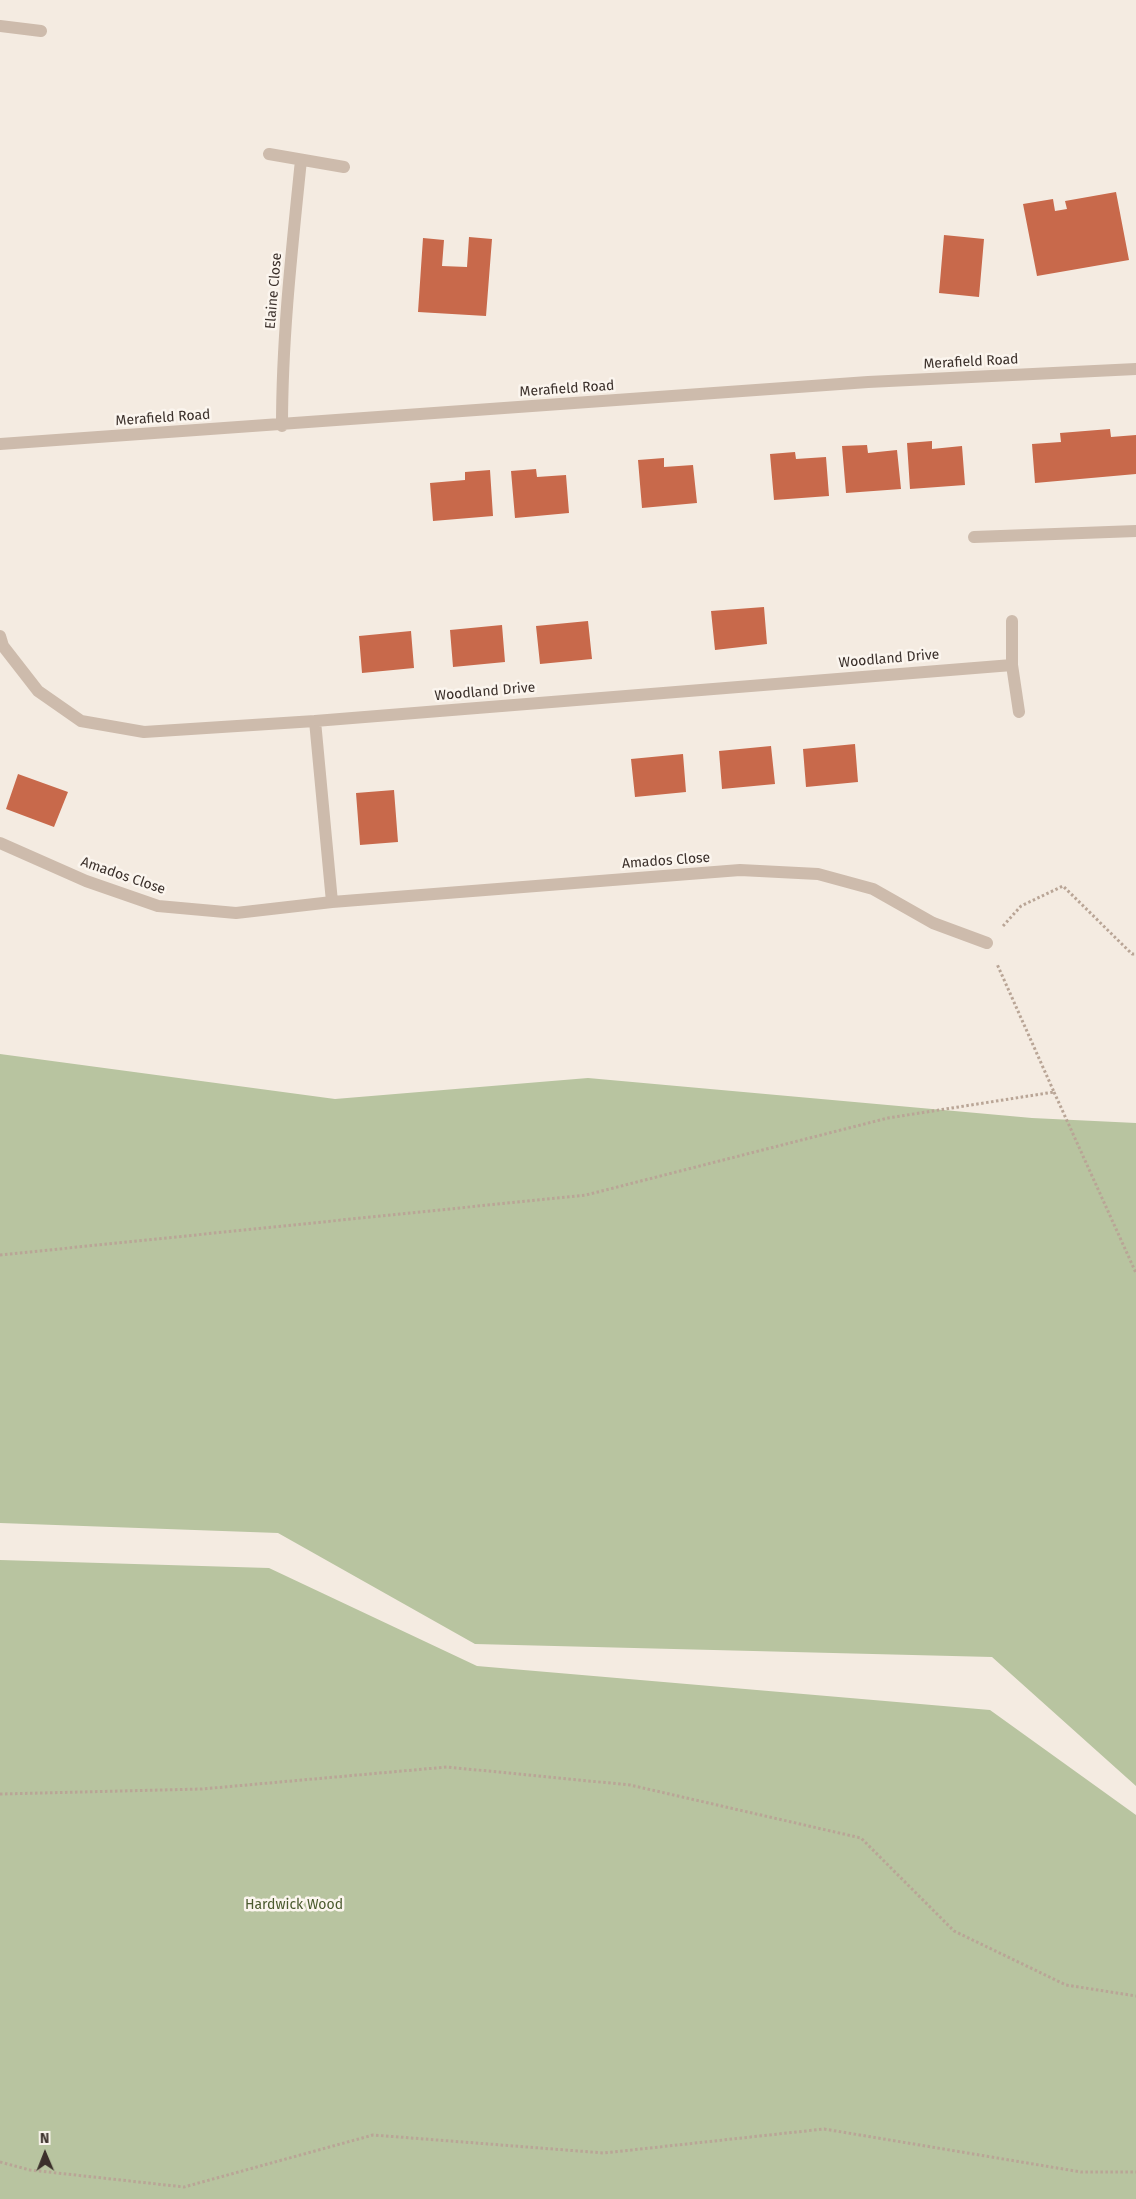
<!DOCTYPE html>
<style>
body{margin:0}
#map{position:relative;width:1136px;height:2199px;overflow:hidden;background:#f4ebe1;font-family:"Fira Sans",sans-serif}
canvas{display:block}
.north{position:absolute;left:20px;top:2129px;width:50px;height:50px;-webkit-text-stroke:4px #fbf5ee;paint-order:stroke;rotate:359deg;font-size:14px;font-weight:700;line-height:20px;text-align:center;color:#3b302b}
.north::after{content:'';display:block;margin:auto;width:18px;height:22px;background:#3b302b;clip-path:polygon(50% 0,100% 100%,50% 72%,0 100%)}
</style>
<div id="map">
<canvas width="1136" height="2199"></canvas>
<div class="north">N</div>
</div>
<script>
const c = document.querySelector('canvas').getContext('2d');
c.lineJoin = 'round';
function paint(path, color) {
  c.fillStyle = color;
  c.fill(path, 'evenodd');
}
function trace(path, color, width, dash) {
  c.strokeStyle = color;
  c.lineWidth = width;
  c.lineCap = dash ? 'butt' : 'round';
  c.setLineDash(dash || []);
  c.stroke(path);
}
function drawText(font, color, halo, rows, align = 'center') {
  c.font = font + ' "Fira Sans",sans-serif';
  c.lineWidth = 5;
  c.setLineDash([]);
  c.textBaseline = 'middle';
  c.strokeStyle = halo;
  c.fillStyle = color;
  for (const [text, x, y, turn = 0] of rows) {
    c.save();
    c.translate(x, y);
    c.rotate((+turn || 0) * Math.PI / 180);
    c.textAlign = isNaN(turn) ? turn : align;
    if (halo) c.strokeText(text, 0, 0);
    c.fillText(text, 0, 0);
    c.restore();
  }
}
const green = new Path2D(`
 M0,1054l335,45 253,-21 444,40 104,5v663l-144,-129 -517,-13 -197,-111 -278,-10z
 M0,1560l269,8 208,98 513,44 146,105v384h-1136z`);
const building = new Path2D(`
 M1116,192l13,68 -92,16 -14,-72 30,-5 2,12 12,-2 -2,-8z
 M944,235l40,4 -5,58 -40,-4z
 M469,237l23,2 -6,77 -68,-4 5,-74 21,2 -2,26 25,1z
 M1110,429l1,8 25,-2v39l-101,9 -3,-39 29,-2 -1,-9z
 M932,441v8l30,-3 3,39 -55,4 -3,-46z
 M867,445l1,8 29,-3 4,39 -55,4 -4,-47z
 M795,452l1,7 30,-2 3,39 -55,4 -4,-46z
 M664,458v9l29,-2 4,38 -55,5 -4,-48z
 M536,469l1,8 29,-2 3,38 -54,5 -4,-47z
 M490,470l3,46 -60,5 -3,-38 35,-3v-8z
 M764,607l3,37 -52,6 -4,-39z
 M588,621l4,38 -52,5 -4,-38z
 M502,625l3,37 -52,5 -3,-37z
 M411,631l3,37 -52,5 -3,-37z
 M855,744l3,38 -52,5 -3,-38z
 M771,746l4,38 -53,5 -3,-38z
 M683,754l3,38 -51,5 -4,-38z
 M18,774l50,18 -14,35 -48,-18z
 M394,790l4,52 -38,3 -4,-52z`);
const path = new Path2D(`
 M1003,926l18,-20 42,-20 69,68h4
 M1054,1092l82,181
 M0,1255l586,-60 302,-77 166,-26 -57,-128
 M0,1794l202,-5 245,-22 183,18 231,53 93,93 112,54 70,11
 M0,2162l30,8 154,17 189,-52 231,18 220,-24 257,43h55`);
const service = new Path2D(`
 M974,537l162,-6`);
const minor = new Path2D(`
 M0,26l41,5
 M269,154l75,13
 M282,426c0,-89 10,-178 19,-266
 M0,444l868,-62 268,-13
 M1012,621v44l7,47
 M0,636l3,10 35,45 43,30 63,11 171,-11 697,-56
 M315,721l17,181
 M0,843l86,38 72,25 78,7 96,-11 408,-32 78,4 55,15 60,34 54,20`);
const streetNames = [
 ["Elaine Close",274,291,-85],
 ["Merafield Road",971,362,-3],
 ["Merafield Road",567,389,-4],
 ["Merafield Road",163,418,-4],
 ["Woodland Drive",889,659,-5],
 ["Woodland Drive",485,692,-5],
 ["Amados Close",666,861,-4],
 ["Amados Close",123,876,19]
];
const parkNames = [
 ["Hardwick Wood",294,1905]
];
paint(green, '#b8c4a0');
paint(building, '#c8694b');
trace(path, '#b9a596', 3, [2.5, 2.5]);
trace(service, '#cdbbac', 12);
trace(minor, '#cdbbac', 12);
drawText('14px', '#3b302b', '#fbf5ee', streetNames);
drawText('14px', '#4a5a2e', '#fbf5ee', parkNames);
</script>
